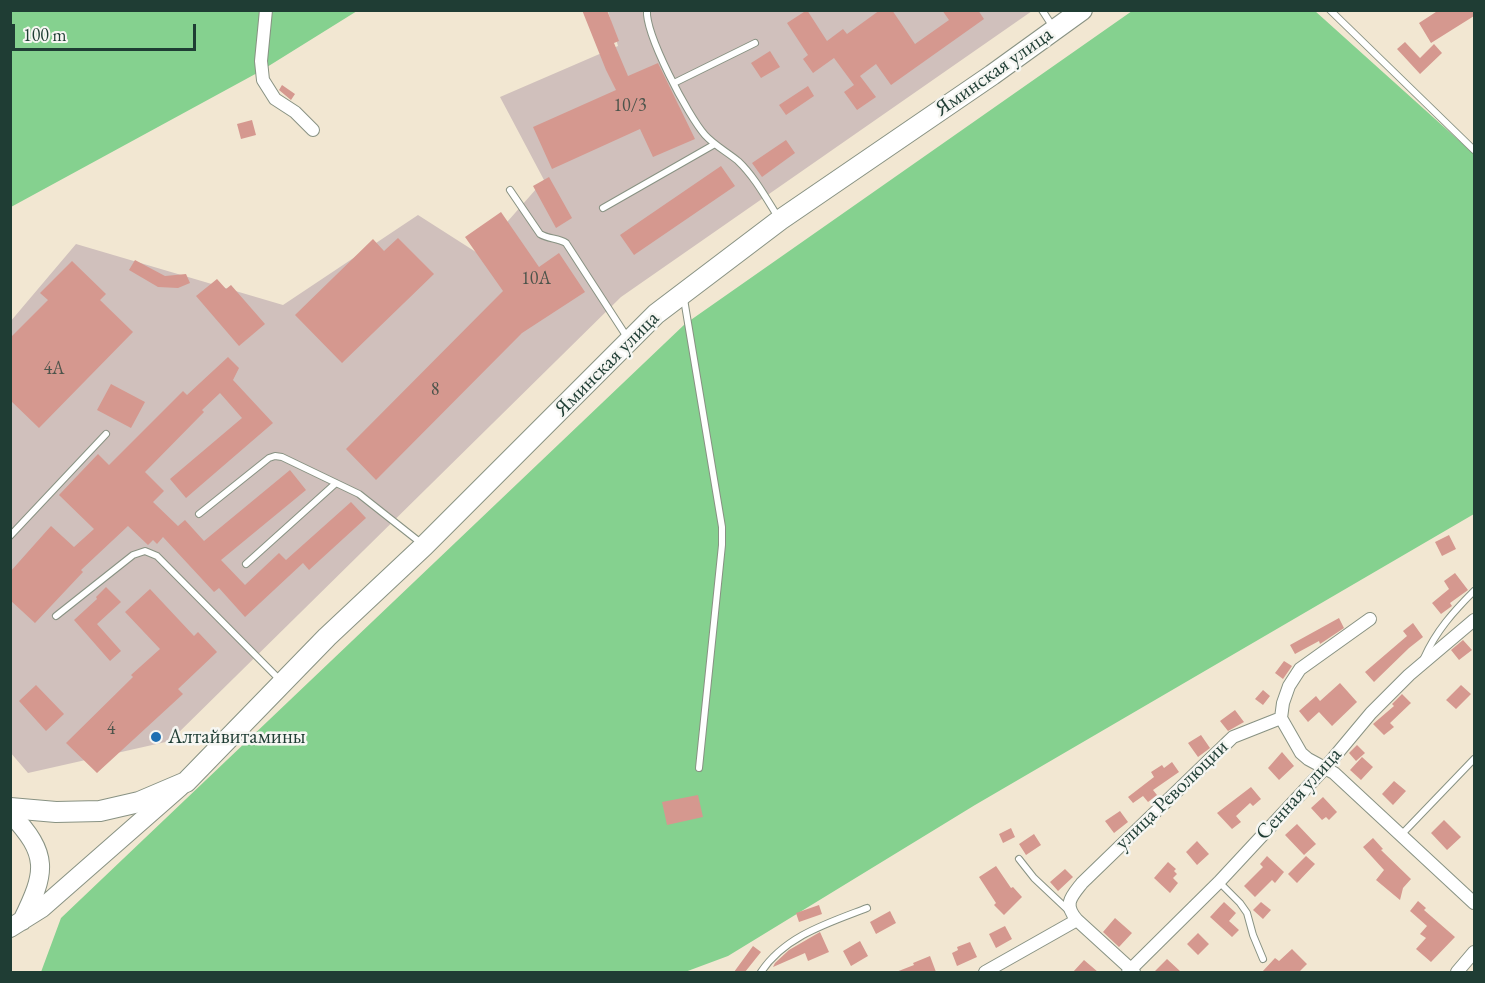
<!DOCTYPE html>
<meta charset="utf-8">
<style>
body{margin:0}
#map{position:relative;width:1485px;height:983px;overflow:hidden;background:#f2e7d2;font-family:"EB Garamond",serif}
canvas{display:block}
.frame{position:absolute;inset:0;border:12px solid #1f3d34;pointer-events:none}
.scale{position:absolute;left:12px;top:24px;width:184px;height:27px;box-sizing:border-box;border:3px solid #1f3d34;border-top:0;padding-left:8px;font-size:18px;line-height:21px;white-space:nowrap;color:#1f3d34;-webkit-text-stroke:4px #f6f6f2;paint-order:stroke}
</style>
<div id="map">
<canvas width="1485" height="983"></canvas>
<div class="frame"></div>
<div class="scale">100 m</div>
</div>
<script>
const c = document.querySelector('canvas').getContext('2d');
c.lineJoin = 'round';
function paint(path, color) {
  c.fillStyle = color;
  c.fill(path, 'evenodd');
}
function trace(path, color, width, dash) {
  c.strokeStyle = color;
  c.lineWidth = width;
  c.lineCap = dash ? 'butt' : 'round';
  c.setLineDash(dash || []);
  c.stroke(path);
}
function drawText(font, color, halo, rows, align = 'center') {
  c.font = font + ' "EB Garamond",serif';
  c.lineWidth = 5;
  c.setLineDash([]);
  c.textBaseline = 'middle';
  c.strokeStyle = halo;
  c.fillStyle = color;
  for (const [text, x, y, turn = 0] of rows) {
    c.save();
    c.translate(x, y);
    c.rotate((+turn || 0) * Math.PI / 180);
    c.textAlign = isNaN(turn) ? turn : align;
    if (halo) c.strokeText(text, 0, 0);
    c.fillText(text, 0, 0);
    c.restore();
  }
}
const industrial = new Path2D(`
 M608,11h424l-411,286 -451,444 -142,32 -18,-21v-430l66,-78 207,61 135,-90 61,39 65,-74 -44,-83 118,-51z`);
const green = new Path2D(`
 M11,11h346l-98,61 -248,135z
 M1132,11h183l159,143v360l-499,291 -247,151 -43,16h-644l20,-54 624,-594z`);
const building = new Path2D(`
 M582,10h25l12,31 -5,2 14,33 30,-13 37,76 -42,18 -13,-28 -88,40 -19,-42 83,-37 -10,-20z
 M807,10l20,31 16,-12 4,5 33,-24h12l23,34 34,-24 -7,-10h36l6,9 -93,66 -15,-21 -16,12 16,21 -19,13 -13,-18 10,-7 -20,-27 -21,15 -10,-14 5,-4 -21,-32z
 M1439,10h35v6l-43,27 -12,-20z
 M1405,42l15,16 14,-14 8,9 -22,21 -23,-25z
 M770,51l10,16 -19,11 -10,-15z
 M282,85l13,9 -4,6 -12,-10z
 M808,86l6,10 -28,19 -7,-10z
 M252,120l4,15 -15,4 -4,-15z
 M786,140l9,13 -33,24 -10,-14z
 M721,166l14,20 -101,69 -14,-20z
 M549,177l23,41 -16,10 -23,-42z
 M501,212l38,55 20,-14 26,39 -63,41 -146,147 -30,-31 157,-158 -38,-54z
 M398,238l36,36 -92,89 -47,-48 78,-76 11,12z
 M135,260l30,16 21,-2 4,9 -12,5 -20,-1 -29,-17z
 M72,261l34,33 -6,6 33,32 -94,96 -29,-28v-62l38,-38 -8,-7z
 M217,279l9,10 5,-4 34,39 -26,22 -43,-50z
 M228,357l11,11 -6,12 40,43 -87,75 -16,-19 72,-61 -22,-25 -18,17 2,2 -59,60 19,19 -11,11 25,24 7,-6 19,21 86,-71 16,20 -85,70 24,25 34,-32 7,7 65,-58 15,16 -57,52 -6,-7 -58,54 -26,-29 -5,4 -51,-55 -6,7 -4,-4 -5,5 -20,-19 -47,44 2,2 -48,51 -25,-23v-28l41,-46 23,21 20,-18 -35,-34 39,-41 11,11 74,-74 4,4z
 M111,384l34,18 -14,26 -34,-18z
 M1449,535l7,14 -14,7 -7,-14z
 M1455,573l13,17 -18,13 2,3 -11,8 -9,-11 17,-14 -5,-8z
 M106,587l15,15 -24,22 24,27 -11,10 -36,-41 23,-21 -1,-2z
 M150,589l44,47 4,-4 19,20 -39,37 5,5 -86,79 -31,-30 67,-66 -2,-2 29,-26 -35,-37z
 M1339,618l5,10 -24,16 -1,-3 -24,13 -5,-9z
 M1413,623l10,14 -14,11 -35,34 -9,-10 42,-36 -4,-5z
 M1463,640l9,10 -13,10 -8,-10z
 M1284,661l8,5 -9,13 -8,-6z
 M1340,683l17,19 -25,24 -13,-14 -11,10 -9,-11 17,-15 4,5z
 M36,685l28,29 -18,17 -27,-30z
 M1461,685l10,9 -15,15 -10,-9z
 M1263,690l7,6 -7,9 -8,-6z
 M1402,694l9,9 -21,20 4,4 -10,8 -11,-11 21,-18 -2,-2z
 M1235,710l9,12 -16,9 -8,-10z
 M1201,735l9,13 -12,9 -10,-14z
 M1357,745l8,8 -9,8 -7,-8z
 M1282,752l12,14 -15,14 -11,-12z
 M1362,757l11,10 -12,13 -11,-10z
 M1172,762l7,10 -26,18 4,5 -9,7 -5,-6 -10,7 -5,-6 26,-20 -3,-5 11,-7 2,3z
 M1394,781l12,10 -13,14 -11,-11z
 M1251,787l10,12 -8,7 -3,-3 -14,13 5,6 -9,7 -15,-16z
 M698,795l5,22 -36,8 -5,-23z
 M1323,797l14,15 -8,8 -3,-3 -4,3 -11,-12z
 M1120,811l8,11 -14,11 -9,-12z
 M1444,820l17,17 -14,13 -16,-17z
 M1297,824l19,20 -12,11 -19,-20z
 M1011,828l4,9 -12,6 -4,-9z
 M1034,834l7,11 -15,10 -7,-11z
 M1373,838l10,11 -2,1 30,29 -8,9 -3,12 -24,-20 8,-10 -21,-23z
 M1197,841l12,13 -12,11 -11,-13z
 M1267,856l17,16 -9,11 -3,-3 -17,17 -11,-11 19,-19 -3,-3z
 M1306,856l9,8 -18,19 -9,-9z
 M1168,862l8,7 -2,2 3,3 -4,4 5,5 -8,10 -16,-15z
 M996,866l15,22 2,-1 9,10 -18,18 -10,-10 2,-2 -17,-26z
 M1065,869l8,8 -15,14 -8,-9z
 M1418,901l8,7 -2,2 31,27 -24,25 -15,-13 10,-11 -6,-4 7,-8 -17,-15z
 M1224,902l12,11 -7,8 10,9 -7,7 -22,-20z
 M1261,902l10,8 -8,9 -10,-9z
 M819,905l3,9 -23,8 -3,-9z
 M890,911l6,12 -20,11 -6,-12z
 M1115,918l17,15 -13,14 -16,-15z
 M1005,926l7,13 -16,9 -7,-14z
 M820,932l9,20 -21,9 -3,-8 -32,14 2,-4 14,-13z
 M1198,933l11,11 -11,11 -11,-11z
 M860,941l8,15 -17,10 -8,-15z
 M970,942l7,15 -20,9 -5,-13 6,-3 -1,-3z
 M753,946l8,6 -16,20h-11z
 M1292,949l15,15 -8,8h-37l13,-14 4,3z
 M930,956l6,16h-40l18,-7 -1,-2z
 M1167,959l14,13h-27z
 M1084,960l14,12h-25z`);
const service = new Path2D(`
 M647,10c-2,24 41,106 58,125 9,10 22,17 33,26 16,15 28,37 40,56
 M1042,10l11,17
 M1330,10l144,140
 M674,83l81,-40
 M510,190l30,44c8,5 18,4 26,9l61,94
 M603,208l112,-64
 M684,299l38,228v18l-23,223
 M199,514l70,-56 6,-2 7,1 77,37 62,49
 M10,536l96,-102
 M246,564l90,-81
 M56,616l77,-61 12,-4 12,5 123,124
 M1424,658c12,-27 30,-47 50,-67
 M1402,834l72,-75
 M1019,859l15,19 34,32
 M1219,882l21,21 7,10 6,22 10,24
 M761,972c24,-36 67,-49 106,-64`);
const minor = new Path2D(`
 M266,10l-5,51 2,19 12,19 20,13 18,18
 M1281,718l20,35 7,6 26,14 140,130
 M1077,920l57,52
 M985,972l92,-52c-14,-16 -6,-23 5,-37l151,-146 48,-19 2,-15 6,-17 11,-17 70,-50
 M1128,972l91,-90 106,-114 46,-55 38,-38 65,-55
 M1457,972l17,-20`);
const secondary = new Path2D(`
 M10,813c40,42 36,59 12,108
 M10,928l32,-20 138,-121`);
const primary = new Path2D(`
 M10,808l46,4 44,-1 39,-9 47,-20 141,-145 97,-91 232,-232 124,-94 212,-145 90,-65`);
const markers = [
 [156,737,6,"#1f6fb2"]
];
const numberNames = [
 ["10/3",630,106],
 ["10А",536,279],
 ["4А",54,369],
 ["8",435,390],
 ["4",111,729]
];
const streetNames = [
 ["Яминская улица",994,72,-35],
 ["Яминская улица",607,364,-45],
 ["Сенная улица",1299,794,-48],
 ["улица Революции",1172,795,-44]
];
const poiNames = [
 ["Алтайвитамины",168,737]
];
paint(industrial, '#d0c0bc');
paint(green, '#85d18f');
paint(building, '#d5988f');
trace(service, '#889283', 8);
trace(minor, '#889283', 14);
trace(secondary, '#889283', 20);
trace(primary, '#889283', 22);
trace(service, '#fff', 6);
trace(minor, '#fff', 12);
trace(secondary, '#fff', 18);
trace(primary, '#fff', 20);
for (const [x, y, r, color] of markers) {
  const dot = new Path2D();
  dot.arc(x, y, r, 0, 2 * Math.PI);
  c.fillStyle = color;
  c.fill(dot);
  trace(dot, '#f6f6f2', 2);
}
drawText('18px', '#4c544b', null, numberNames);
drawText('21px', '#1f3d34', '#f6f6f2', streetNames);
drawText('21px', '#1f3d34', '#f6f6f2', poiNames, 'left');
</script>
